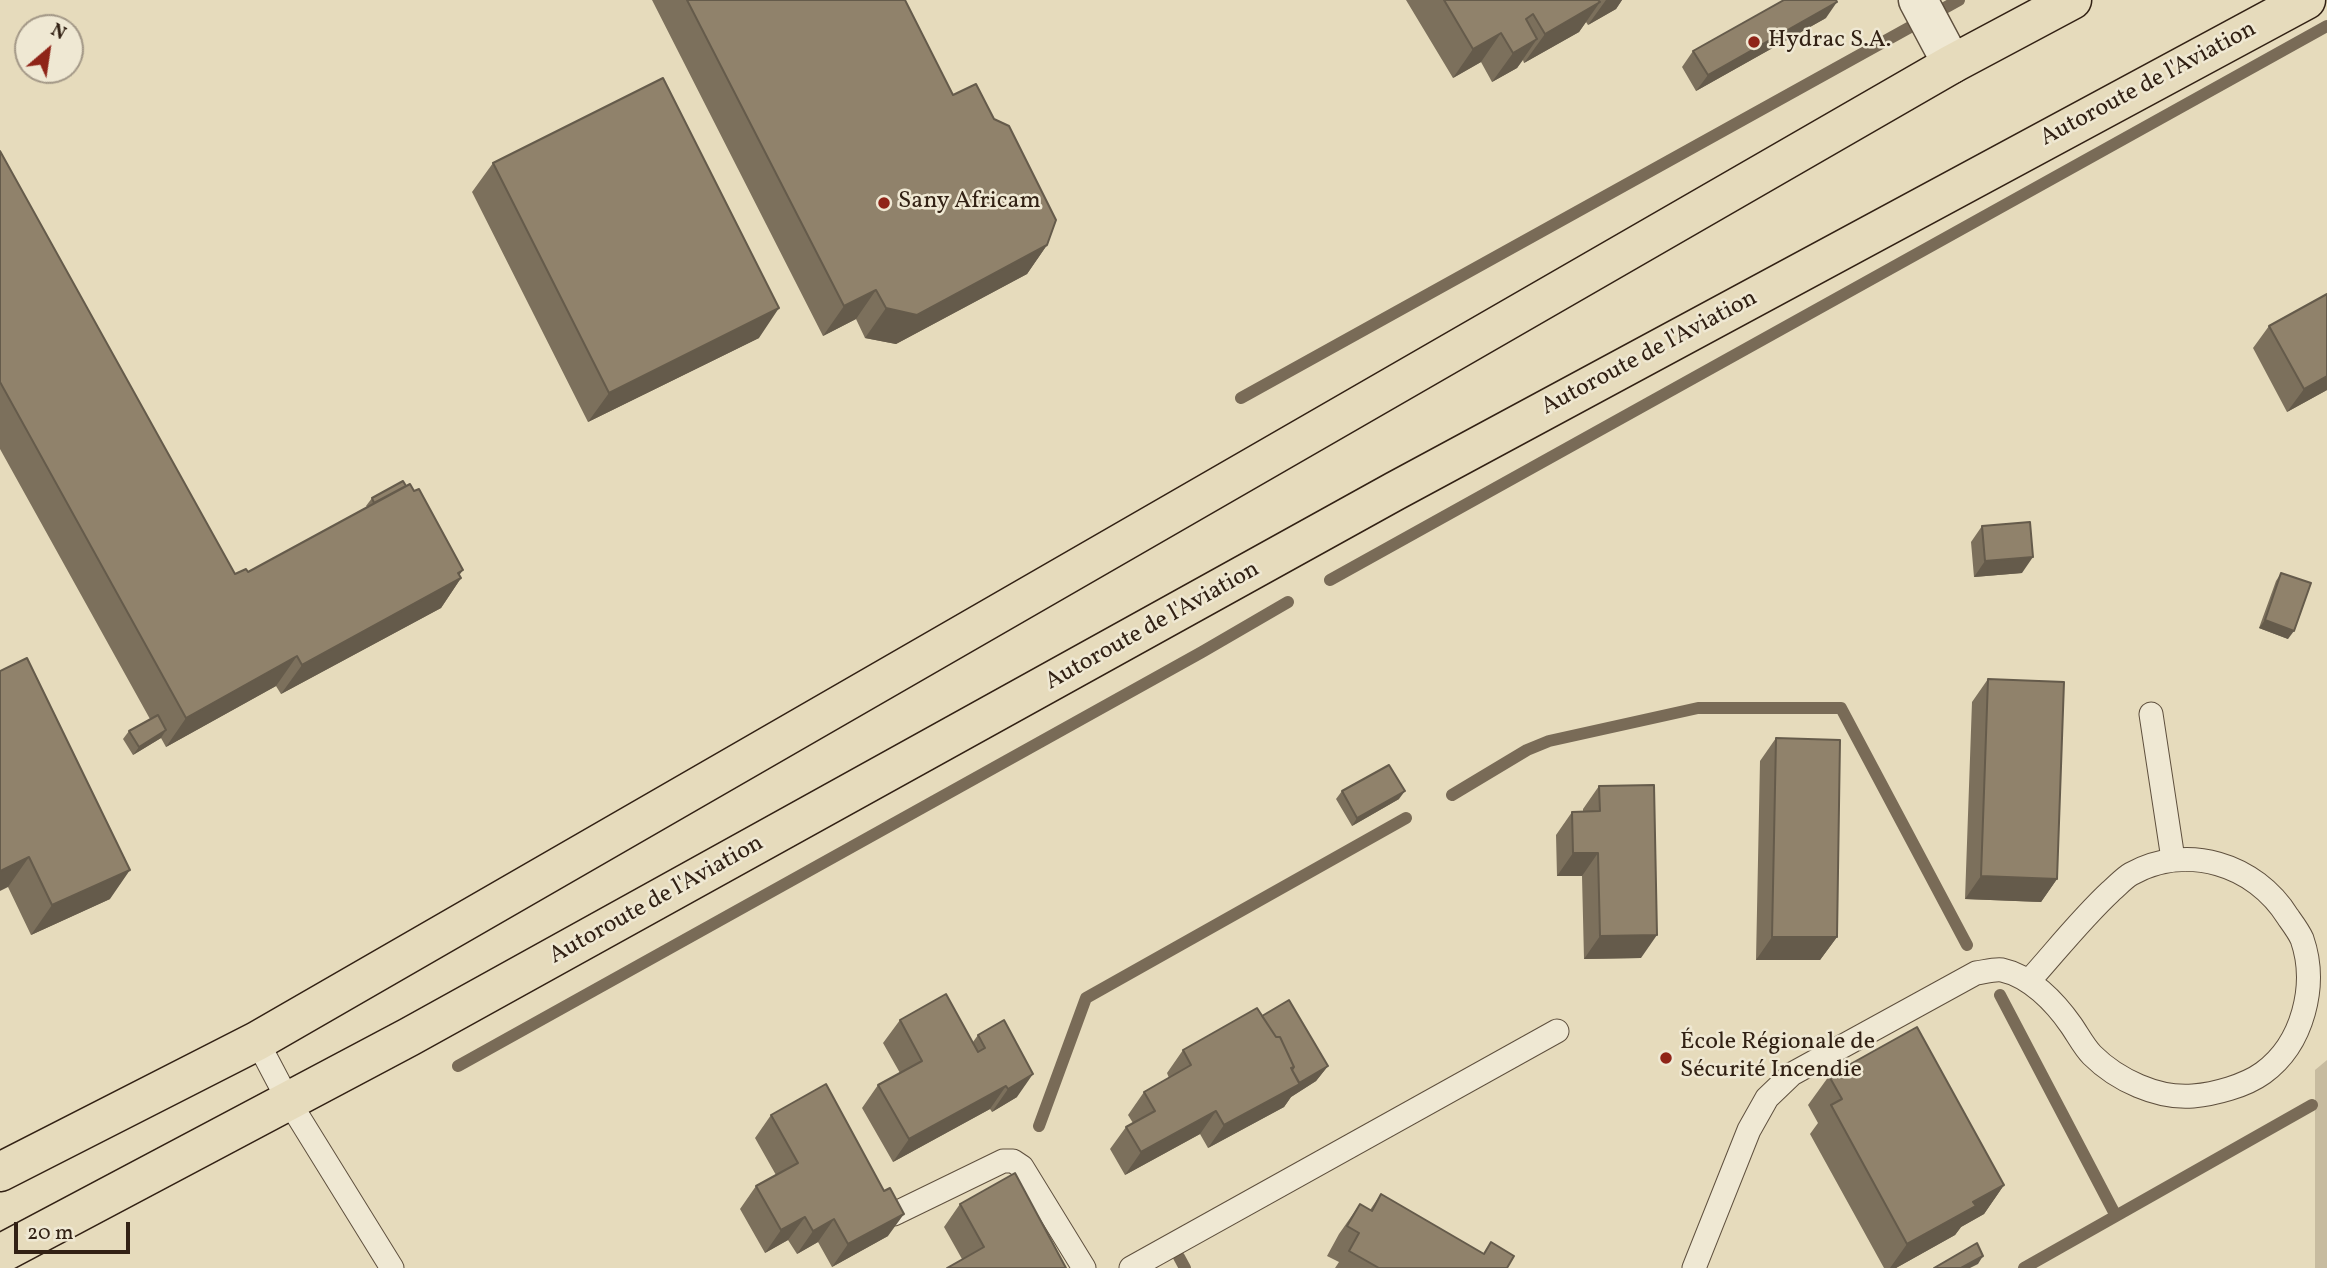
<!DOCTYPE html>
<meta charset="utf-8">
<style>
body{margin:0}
#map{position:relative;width:2327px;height:1268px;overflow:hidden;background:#e6dbbc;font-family:Vollkorn,serif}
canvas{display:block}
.north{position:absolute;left:14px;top:14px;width:70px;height:70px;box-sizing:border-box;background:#efe8d3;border:2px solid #a39887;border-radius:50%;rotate:29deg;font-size:19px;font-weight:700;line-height:28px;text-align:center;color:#322114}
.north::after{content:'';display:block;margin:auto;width:24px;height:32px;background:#8f2418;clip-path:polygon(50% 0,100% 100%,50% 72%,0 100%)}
.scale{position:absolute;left:14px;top:1222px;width:116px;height:32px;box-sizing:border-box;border:4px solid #322114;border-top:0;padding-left:9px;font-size:21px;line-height:24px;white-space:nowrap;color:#322114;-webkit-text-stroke:5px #efe8d3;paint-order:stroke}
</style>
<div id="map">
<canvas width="2327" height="1268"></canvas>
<div class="north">N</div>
<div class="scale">20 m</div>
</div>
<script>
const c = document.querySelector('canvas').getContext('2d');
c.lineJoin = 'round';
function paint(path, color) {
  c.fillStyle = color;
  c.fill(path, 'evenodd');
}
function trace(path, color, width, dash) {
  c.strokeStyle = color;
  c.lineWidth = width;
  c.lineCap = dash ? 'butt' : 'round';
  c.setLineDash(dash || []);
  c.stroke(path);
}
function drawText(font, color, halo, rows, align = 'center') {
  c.font = font + ' Vollkorn,serif';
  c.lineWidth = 5;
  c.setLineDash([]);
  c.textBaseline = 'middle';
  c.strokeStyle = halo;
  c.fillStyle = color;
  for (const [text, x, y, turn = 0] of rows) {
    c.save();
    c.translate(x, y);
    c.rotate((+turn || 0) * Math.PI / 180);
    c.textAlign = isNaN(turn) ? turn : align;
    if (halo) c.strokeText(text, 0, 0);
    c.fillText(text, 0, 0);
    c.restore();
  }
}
const green = new Path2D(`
 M2327,1060v208h-12v-198z`);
const stream = new Path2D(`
 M1241,398l718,-398
 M1330,580l997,-554
 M1452,795l75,-45 22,-9 149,-33h143l126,237
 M2000,995l116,221
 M458,1066l744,-414 86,-50
 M1039,1126l47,-128 320,-180
 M1179,1257l6,11
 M2024,1268l288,-163`);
const service = new Path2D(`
 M2151,714l22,145
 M257,1041l31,59 104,168
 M894,1214l109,-53h10l9,6 62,101
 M1131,1268l426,-237
 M1694,1268l55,-138 18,-32 25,-24 184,-101c8,-1 18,-4 26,-3 28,6 53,32 69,55 7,10 13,22 21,30 25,25 66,44 101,41 22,-2 52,-10 70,-23 40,-29 55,-88 39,-134 -3,-7 -9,-15 -14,-22 -33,-53 -101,-74 -157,-43 -7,4 -14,12 -20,17 -30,28 -55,60 -82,90`);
const minor = new Path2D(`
 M1918,0l34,64`);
const trunk = new Path2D(`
 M0,1172l257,-131 1695,-977 120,-64
 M0,1254l409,-217 986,-546 911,-491`);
const wall = new Path2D(`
 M652,0h253l48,95 94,150 -20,29 -131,70 -31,-6 -9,-19 -33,17z
 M1406,0h216l-6,9 -28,16 -2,-3 -7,10 -55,31 -1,-3 -6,8 -25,14 -11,-20 -28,16z
 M1826,18l-130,73 -14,-24 11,-16z
 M0,151l235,423 13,-2 119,-65 -1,-1 6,-8 91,72 -4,5 2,3 -20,30 -160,86 -5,-8 -110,61 -5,-9 -28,17 -10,-16 6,-8 21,-12 -150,-270z
 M493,163l266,175 -171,84 -116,-230z
 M2327,294v96l-40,22 -34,-64 16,-22z
 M1982,526l40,47 -48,4 -3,-35z
 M2281,573l7,66 -29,-11 17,-47z
 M0,671l110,228 -79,36 -23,-48z
 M1988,679l69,200 -16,23 -76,-3 7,-197z
 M1776,738l61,199 -17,23h-64l4,-199z
 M1599,786l42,172 -57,1 -2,-83h-25l-1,-41 16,-23 11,-1v-2z
 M1342,791l57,8 -47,27 -16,-27z
 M1262,1016l66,50 -12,15 -25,16 -7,10 -76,41 -8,-14 -75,41 -15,-26 16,-22 7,-4 -5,-8 16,-23 25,-14 -2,-5 16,-23z
 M900,1020l73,22 5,-7 39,62 -25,15 -2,-3 -97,53 -31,-54 16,-23 22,-12 -17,-30z
 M1829,1076l175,109 -20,29 -23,13 -6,8 -59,33h-12l-74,-134 8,-11 -10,-18z
 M771,1115l117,121 -56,31 -14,-25 -21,12 -9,-14 -23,13 -25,-44 16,-23 20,-11 -21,-37z
 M1381,1194l102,60 8,-12 16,26h-172l4,-6 -12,-6 12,-22 21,-30 10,6z
 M960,1204l106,64 -104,-9 -18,-32z`);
const shadedWall = new Path2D(`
 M1606,0h16l-6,9 -28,16z
 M1600,2l-21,30 -55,31 21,-29z
 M1837,2l-11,16 -130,73 12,-16z
 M1501,33l-20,29 -28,16 20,-29z
 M1537,39l-20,29 -25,14 21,-29z
 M1047,245l-20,29 -131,70 -31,-6 21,-30z
 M876,290l-20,29 -33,17 21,-30z
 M779,308l-20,30 -171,84 21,-29z
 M2327,376v14l-40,22 17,-23z
 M2033,557l-11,16 -48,4 11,-16z
 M463,570l-9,12 7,-4 -20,30 -160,86 21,-29z
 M2265,620l29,11 -6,8 -29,-11z
 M297,656l-21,30 -110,61 20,-29z
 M166,730l-5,8 -28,17 6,-8z
 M1405,791l-6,8 -47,27 5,-8z
 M1573,853h25l-16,23h-25z
 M29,857l-21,30 -8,4v-20z
 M130,870l-20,29 -79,36 21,-30z
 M1981,876l76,3 -16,23 -76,-3z
 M1657,935l-16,23 -57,1 16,-23z
 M1772,937h65l-17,23h-64z
 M1328,1066l-12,15 -25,16 -7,10 -76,41 16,-23 68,-38z
 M1033,1074l-16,23 -25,15 16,-23z
 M1006,1086l-16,23 -97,53 16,-23z
 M1216,1111l-16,23 -75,41 16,-23z
 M2004,1185l-20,29 -23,13 -6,8 -59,33h-6l17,-24 66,-42z
 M904,1214l-16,22 -56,31 16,-23z
 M805,1217l-17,23 -23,13 16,-23z
 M834,1219l-16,23 -21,12 16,-23z
 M1983,1256l-5,8 -8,4h-9z`);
const building = new Path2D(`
 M687,0h218l48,95 23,-11 18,35 15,7 47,94 -9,25 -130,70 -31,-7 -10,-18 -32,16z
 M1444,0h154l2,2 -55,32 -12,-20 -7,5 11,20 -24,14 -12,-20 -28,16z
 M1784,0h52l1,2 -129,73 -15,-24z
 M663,78l116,230 -170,85 -116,-230z
 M0,151l235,423 11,-5 2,3 162,-88 4,7 5,-2 44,81 -5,3 3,5 -159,87 -5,-9 -111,62 -186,-336z
 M2327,294v82l-23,13 -35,-63z
 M403,481l3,5 -32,17 -2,-5z
 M2030,522l3,35 -48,4 -3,-35z
 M2281,573l30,10 -17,48 -29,-11z
 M27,658l103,212 -78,35 -23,-48 -29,14v-200z
 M1988,679l76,3 -7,197 -76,-3z
 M158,715l8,15 -27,17 -10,-16z
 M1776,738l64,2 -3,197h-65z
 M1389,765l16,26 -48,27 -15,-27z
 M1654,785l3,150 -57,1 -2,-83h-25l-1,-41 28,-1 -1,-25z
 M946,994l32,58 7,-4 -7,-13 26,-15 29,54 -25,15 -2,-3 -97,53 -31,-54 44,-24 -22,-41z
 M1289,1000l39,66 -29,17 -7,-13 2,-3 -14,-30h-4l-14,-21z
 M1257,1008l19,29h4l14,30 -3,1 9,16 -76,41 -8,-14 -75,41 -15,-25 29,-16 -11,-19 47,-27 -8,-15z
 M1917,1027l87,158 -31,17 3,4 -69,38 -76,-139 11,-6 -13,-23z
 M826,1084l58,107 6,-3 14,26 -56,30 -14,-25 -21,12 -8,-14 -24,13 -25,-44 42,-23 -27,-48z
 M1015,1173l51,95h-119l37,-21 -24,-43z
 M1381,1194l103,60 7,-12 23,14 -7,12h-128l-30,-17 10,-18 -12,-7 13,-22 12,7z
 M1977,1243l6,13 -22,12h-27z`);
const markers = [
 [1754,42,7,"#8f2418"],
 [884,203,7,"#8f2418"],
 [1666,1058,7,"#8f2418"]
];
const poiNames = [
 ["Hydrac S.A.",1768,42],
 ["Sany Africam",898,203],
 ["École Régionale de",1680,1044],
 ["Sécurité Incendie",1680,1072]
];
const streetNames = [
 ["Autoroute de l'Aviation",2149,85,-28],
 ["Autoroute de l'Aviation",1650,354,-28],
 ["Autoroute de l'Aviation",1153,627,-29],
 ["Autoroute de l'Aviation",657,901,-29]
];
paint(green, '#c7bb9f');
trace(stream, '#796b57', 12);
trace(service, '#5f503e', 25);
trace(minor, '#5f503e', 41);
trace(trunk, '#322114', 41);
trace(service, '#efe8d3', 23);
trace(minor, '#efe8d3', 38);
trace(trunk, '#e6dbbc', 38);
paint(wall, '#7c705c');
paint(shadedWall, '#655b4b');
paint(building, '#90826b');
trace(building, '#655b4b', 2);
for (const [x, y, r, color] of markers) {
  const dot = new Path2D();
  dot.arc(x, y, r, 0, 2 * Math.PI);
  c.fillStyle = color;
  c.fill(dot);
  trace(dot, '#efe8d3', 2.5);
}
drawText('24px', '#322114', '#efe8d3', poiNames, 'left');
drawText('24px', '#322114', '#efe8d3', streetNames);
</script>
